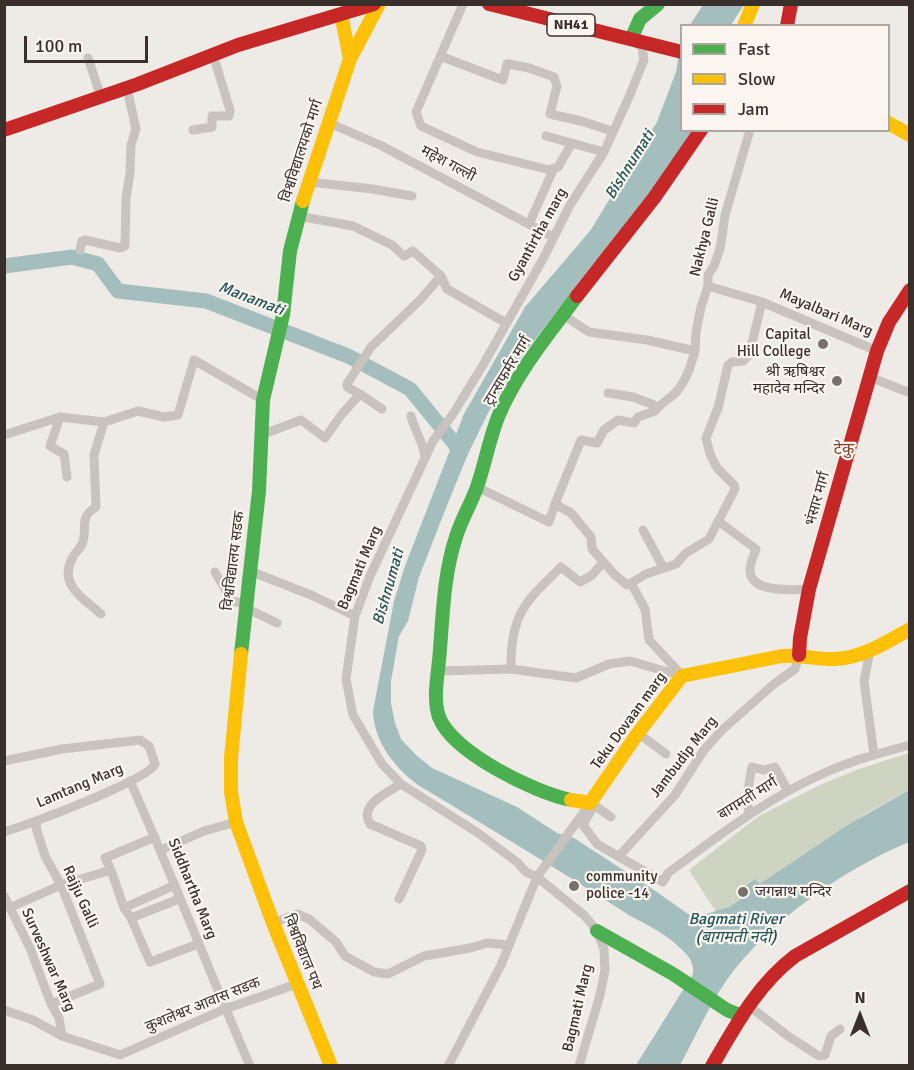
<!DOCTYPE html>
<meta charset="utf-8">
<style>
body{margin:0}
#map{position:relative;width:914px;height:1070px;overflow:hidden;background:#eeeae6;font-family:Signika,sans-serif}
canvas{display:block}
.frame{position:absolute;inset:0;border:6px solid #39302c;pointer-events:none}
.legend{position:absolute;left:680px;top:24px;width:210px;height:108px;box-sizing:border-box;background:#faf5ef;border:2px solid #ada6a1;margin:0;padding:8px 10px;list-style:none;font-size:18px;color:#39302c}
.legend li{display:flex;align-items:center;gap:12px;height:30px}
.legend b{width:30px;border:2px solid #ada6a1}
.north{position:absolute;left:830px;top:986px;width:60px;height:60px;-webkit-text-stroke:4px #faf5ef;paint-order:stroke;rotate:0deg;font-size:16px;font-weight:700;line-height:24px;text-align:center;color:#39302c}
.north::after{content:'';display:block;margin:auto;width:21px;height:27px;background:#39302c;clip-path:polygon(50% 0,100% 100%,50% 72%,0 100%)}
.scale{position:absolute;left:24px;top:36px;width:124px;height:27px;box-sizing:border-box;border:3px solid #39302c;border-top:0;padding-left:8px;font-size:18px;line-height:21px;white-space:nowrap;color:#39302c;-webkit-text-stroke:4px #faf5ef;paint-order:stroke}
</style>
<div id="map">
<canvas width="914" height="1070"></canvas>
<div class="frame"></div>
<ul class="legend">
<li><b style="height:8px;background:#4caf50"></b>Fast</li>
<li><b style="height:8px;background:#ffc107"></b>Slow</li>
<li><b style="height:8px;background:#c62828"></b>Jam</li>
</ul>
<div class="north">N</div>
<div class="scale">100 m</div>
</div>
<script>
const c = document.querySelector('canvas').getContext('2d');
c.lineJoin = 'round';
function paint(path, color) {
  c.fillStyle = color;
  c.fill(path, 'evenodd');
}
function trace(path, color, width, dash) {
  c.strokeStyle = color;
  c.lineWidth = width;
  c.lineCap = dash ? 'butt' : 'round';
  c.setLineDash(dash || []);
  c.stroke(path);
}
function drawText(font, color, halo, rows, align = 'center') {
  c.font = font + ' Signika,"Noto Sans Devanagari",sans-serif';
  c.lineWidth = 4.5;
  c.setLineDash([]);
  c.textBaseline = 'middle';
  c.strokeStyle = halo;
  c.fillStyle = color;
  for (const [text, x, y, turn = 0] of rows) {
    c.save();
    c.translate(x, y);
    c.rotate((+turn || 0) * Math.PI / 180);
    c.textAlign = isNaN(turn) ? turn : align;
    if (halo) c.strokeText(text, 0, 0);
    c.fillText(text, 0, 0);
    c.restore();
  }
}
const green = new Path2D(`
 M909,753v37l-42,23 -107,72 -5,-6 -10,6 4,7 -20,15 -13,5 -27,-42 70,-54 61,-31 36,-15z`);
const water = new Path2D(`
 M703,5v-1l41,1 -13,20h-41z
 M681,41l1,89 11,1 -24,41 -39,51 -40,45 -74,96 -28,49 -20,41 -22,54 -27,69 -11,44 -9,15 -8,45v22l4,20 6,16 15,16 16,13 85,39 40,26 17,5 77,50 43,30 35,-11 20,-14 -4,-7 10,-7 5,5 86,-58 63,-36v52c-67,28 -141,80 -183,139 -18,26 -31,57 -46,84h-44l57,-91c1,-13 -5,-19 -14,-27 -17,-17 -38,-24 -58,-37 -67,-43 -135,-84 -203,-125 -24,-18 -44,-43 -45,-74l21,-110 11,-35 59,-152 61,-107 65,-76 67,-109 19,-50z`);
const river = new Path2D(`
 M4,266l68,-9 26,7 20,27 88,10 142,55 62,33 49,60`);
const street = new Path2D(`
 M463,4l-47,108 5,14 56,26 73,18 8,-3 14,-24
 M440,56l63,24 4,-16h2l20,4 25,9 3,9 -7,28 31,7 31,10
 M88,58l13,39
 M327,122l55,24 171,91
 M193,130l19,-3v-11h17l1,-6 -17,-55
 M546,136l58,16
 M309,182l64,7 39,7
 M298,216l55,10 39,19 12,11 9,-5 28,25 6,13 59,34
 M529,224l25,-56
 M80,250l2,-9 3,-1 35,8 5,-2 1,-48 4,-25 1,-28 5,-16 -9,-41
 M708,286l54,16 115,49
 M563,315l26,17 58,8 48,11c-4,14 -8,28 -18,40 -6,7 -16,12 -22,20l-1,-6 -21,-8 -25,-4
 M695,351l1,-19 5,-25 7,-21v-11l6,-9 6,-17 5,-34 25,-85
 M870,377l40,16
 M360,394l22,15
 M411,416c3,14 12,24 14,41
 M60,417l-10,29 14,8 3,23
 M4,435l56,-18 44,5 34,-11 26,6 14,-2 16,-55 69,40
 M261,435l40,-15 24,18 17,-24 18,-20 -13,-7v-3l24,-37 49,-47 21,-24
 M477,487l72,35 6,-18
 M718,521l38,28c-2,7 -7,15 -6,23 2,21 44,18 59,17
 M643,530l20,37
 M250,571l61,24 44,21
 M215,572l17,29 14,3
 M631,583l15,-9 30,-10 10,-11 23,-14 26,-50 -1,-4 -17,-17 -7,-14 -4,-16 12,-30 10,-43 4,-3 11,-1 6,-6 13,-53
 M631,583l-4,2 -12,-10 -23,-26 -1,-12 -20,-24 -16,-9 26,-64 16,3 7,-13 14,-10 16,3 4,-6 17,-6
 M631,583l14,26 4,31 33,35
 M246,608l31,15
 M101,614c-16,-14 -43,-29 -29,-55 2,-6 8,-10 10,-15 7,-17 -5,-25 14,-37l-2,-52 10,-33
 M870,651l-6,30 10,74
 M511,669c-1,-54 14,-67 50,-102l19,15 12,-7 11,-12
 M439,671l72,-2 65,9 33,-14 21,-3 52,15
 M638,733l28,21
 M4,761l58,-12 78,-9 9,6 6,18c-8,17 -126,60 -151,68
 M130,781c42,94 79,190 120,285
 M590,803l4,2 -11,20 14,19 66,38 5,-9c49,-36 98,-74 154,-99 28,-13 58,-21 88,-29
 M594,805l17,12
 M750,814l-4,-14 6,-33 12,3 11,-3 13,24
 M37,821l-1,7 9,28 16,29 39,99 -49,20
 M155,837l-50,21 6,12 13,38 7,10 19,44 48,-18
 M161,850l43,-19 32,-9
 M619,856l56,-61 29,-45 18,-20 52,-46 21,-15 4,-14
 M4,896l26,52 21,56 8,14 3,18
 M399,899l23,-49 -1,-4 -51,-22c-12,-19 18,-32 31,-40
 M9,908l52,-23 50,-15
 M124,908l51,-23
 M131,918l48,-19
 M273,923l24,-9 12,5 27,23 9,14 29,16 14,2 36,-18 46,-8 17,-5 21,2
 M749,1006l39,30 31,20 6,-1 6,-19 9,-7
 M4,1010l29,10 29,16 58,19
 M120,1055l105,-46 72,-25
 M448,1066l53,-101 36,-88 52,-72
 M579,1066l21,-71 5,-25 -1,-21 -7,-18 -12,-15 -48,-39 -11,-5 -9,-10 -39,-29 -77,-49 -19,-20 -29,-49 -7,-36 9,-63 15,-40 63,-135 20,-27 30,-49 60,-106 27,-54 34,-53 25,-55 15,-37 -2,-13 -5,-3`);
const fast = new Path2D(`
 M631,39l9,-20 18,-15
 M241,654l18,-163 4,-91 20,-85 7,-64 13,-50
 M571,800c-36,-7 -119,-48 -132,-83 -7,-20 0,-47 1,-68 3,-37 4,-76 16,-112 5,-17 15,-33 21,-50 8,-23 12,-47 21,-70 18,-44 51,-83 79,-121
 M597,931l76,43 54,36 15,6`);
const slow = new Path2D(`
 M341,14l9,45
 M744,26l9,-22
 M888,123l22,12
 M303,201l47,-142 29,-55
 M241,654l-10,104v34l5,30 37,101 58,143
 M571,800l19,3 48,-70 44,-57 100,-20c18,-2 35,4 53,3 27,-1 52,-17 75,-30`);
const jam = new Path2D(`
 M489,4l193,48
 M787,26l4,-22
 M4,130l134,-46 100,-39 136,-41
 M577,296l77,-98 47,-68
 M799,655l1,-17 9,-49 68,-238 12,-29 21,-32
 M712,1066c24,-41 45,-81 83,-110l115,-65`);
const markers = [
 [823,344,6,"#78716d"],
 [837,381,6,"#78716d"],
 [574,886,6,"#78716d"],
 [743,892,6,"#78716d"]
];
const shields = [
 [571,25,48]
];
const shieldNames = [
 ["NH41",571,25]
];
const streetNames = [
 ["विश्वविद्यालयको मार्ग",302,151,-72],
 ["महेश गल्ली",448,164,28],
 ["Gyantirtha marg",538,235,-61],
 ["Nakhya Galli",705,237,-76],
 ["Mayalbari Marg",826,313,23],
 ["ट्रान्सफर्मर मार्ग",508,371,-59],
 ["भंसार मार्ग",818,499,-74],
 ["विश्वविद्यालय सडक",234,561,-83],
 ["Bagmati Marg",360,568,-67],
 ["Teku Dovaan marg",629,721,-54],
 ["Jambudip Marg",684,757,-52],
 ["Lamtang Marg",80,786,-23],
 ["बागमती मार्ग",748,799,-32],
 ["Siddhartha Marg",192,889,68],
 ["Rajju Galli",80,897,66],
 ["विश्वविद्याल पथ",302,952,68],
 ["Surveshwar Marg",48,960,66],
 ["कुशलेश्वर आवास सडक",203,1005,-22],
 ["Bagmati Marg",578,1008,-77]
];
const poiNames = [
 ["Capital",811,335],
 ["Hill College",811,352],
 ["श्री ऋषिश्वर",825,372],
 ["महादेव मन्दिर",825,389],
 ["community",586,877,"left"],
 ["police -14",586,894,"left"],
 ["जगन्नाथ मन्दिर",755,892,"left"]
];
const waterNames = [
 ["Bishnumati",630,165,-58],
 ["Manamati",251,299,21],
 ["Bishnumati",389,587,-74],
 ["Bagmati River",736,920],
 ["(बागमती नदी)",736,938]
];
const neighbourhoodNames = [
 ["टेकु",844,450]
];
paint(green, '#cfd3c1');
paint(water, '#a4bebe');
trace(river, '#a4bebe', 15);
trace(street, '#c8c3be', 9);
trace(fast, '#4caf50', 14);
trace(slow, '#ffc107', 14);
trace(jam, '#c62828', 14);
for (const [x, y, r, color] of markers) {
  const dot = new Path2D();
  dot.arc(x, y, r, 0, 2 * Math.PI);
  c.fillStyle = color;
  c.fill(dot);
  trace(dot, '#faf5ef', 2);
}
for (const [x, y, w] of shields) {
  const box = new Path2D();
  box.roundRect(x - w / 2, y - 11, w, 22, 4.5);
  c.fillStyle = '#faf5ef';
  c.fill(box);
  trace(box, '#39302c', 1.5);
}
drawText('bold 14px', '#39302c', null, shieldNames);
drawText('15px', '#39302c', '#faf5ef', streetNames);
drawText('15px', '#39302c', '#faf5ef', poiNames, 'right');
drawText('italic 16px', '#255457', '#faf5ef', waterNames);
drawText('16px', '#81412c', '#faf5ef', neighbourhoodNames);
</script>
